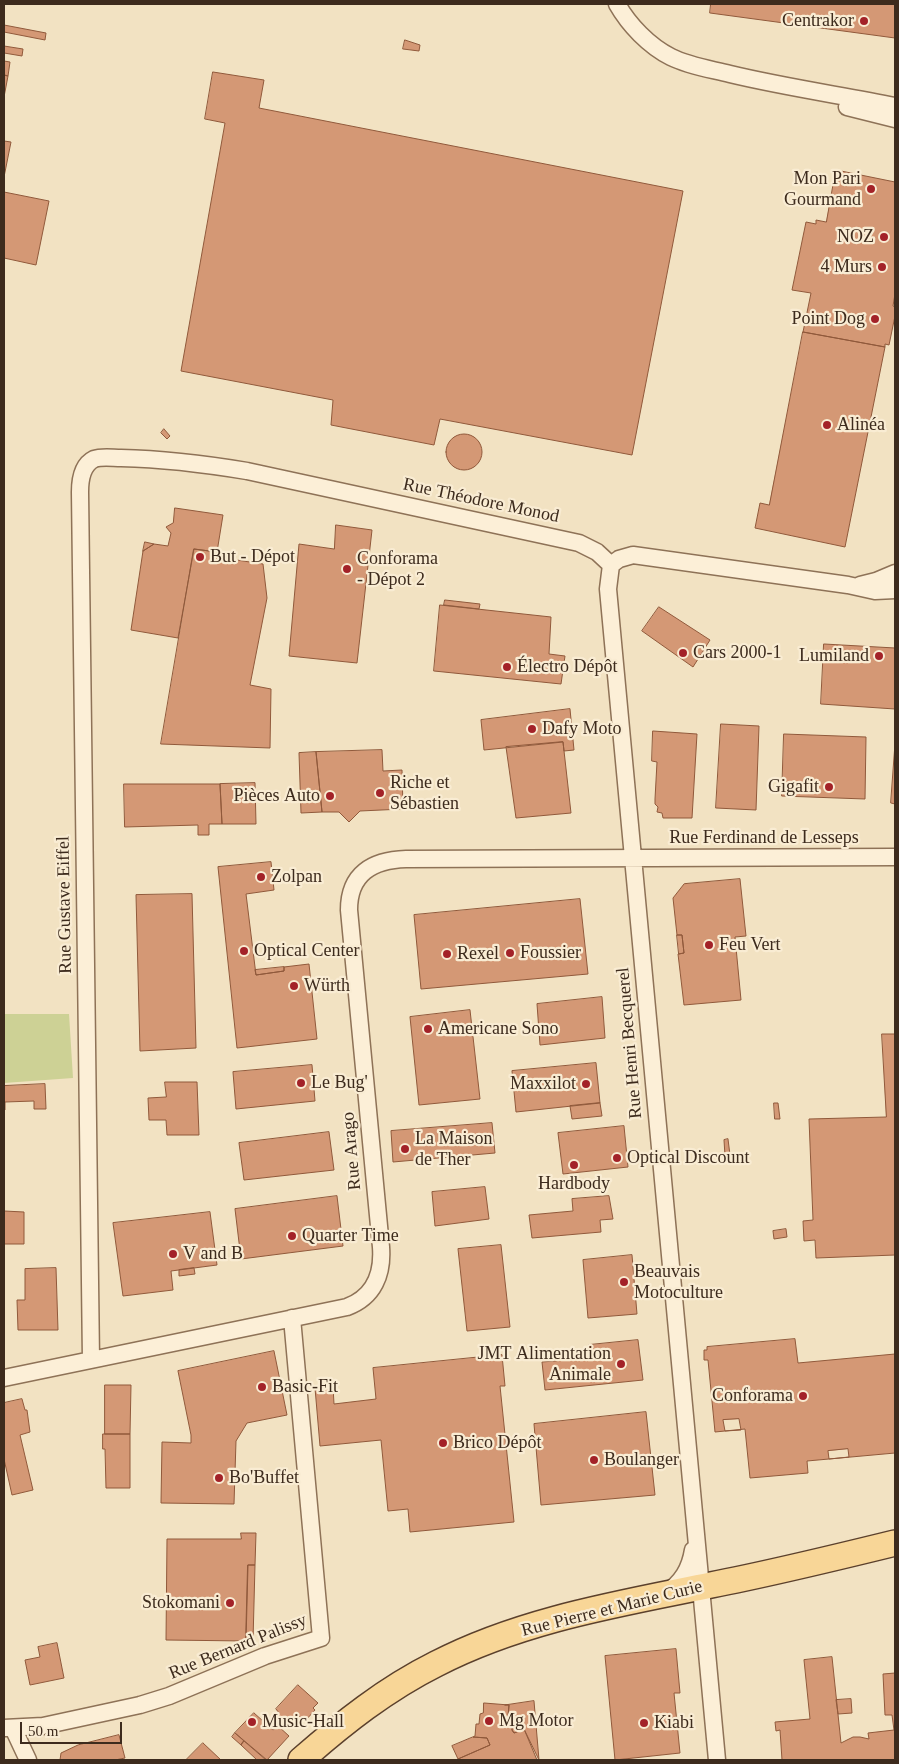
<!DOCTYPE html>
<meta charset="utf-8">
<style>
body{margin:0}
#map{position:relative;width:899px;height:1764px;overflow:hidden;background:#f2e2c2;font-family:"Times New Roman",serif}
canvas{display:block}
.frame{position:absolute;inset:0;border:5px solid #3d2b1d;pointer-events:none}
.scale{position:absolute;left:20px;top:1722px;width:102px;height:22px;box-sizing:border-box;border:2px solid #3d2b1d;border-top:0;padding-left:6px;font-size:15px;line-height:18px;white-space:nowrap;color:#3d2b1d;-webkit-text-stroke:4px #f9ecd3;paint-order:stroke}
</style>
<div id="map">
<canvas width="899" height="1764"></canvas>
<div class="frame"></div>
<div class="scale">50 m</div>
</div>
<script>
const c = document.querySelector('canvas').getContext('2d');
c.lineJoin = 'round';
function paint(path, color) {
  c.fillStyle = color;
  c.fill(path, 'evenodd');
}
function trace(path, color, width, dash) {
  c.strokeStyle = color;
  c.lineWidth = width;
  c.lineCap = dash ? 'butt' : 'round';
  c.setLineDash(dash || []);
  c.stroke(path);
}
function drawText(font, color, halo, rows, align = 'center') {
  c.font = font + ' "Times New Roman",serif';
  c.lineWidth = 4.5;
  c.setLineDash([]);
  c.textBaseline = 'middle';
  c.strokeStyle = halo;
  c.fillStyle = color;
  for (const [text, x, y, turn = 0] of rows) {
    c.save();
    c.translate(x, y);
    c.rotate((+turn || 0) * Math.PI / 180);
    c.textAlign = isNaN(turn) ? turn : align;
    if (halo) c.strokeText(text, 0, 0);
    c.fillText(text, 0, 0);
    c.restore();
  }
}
const green = new Path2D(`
 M4,1014h65l4,64 -69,5z`);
const building = new Path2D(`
 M711,4h184v34l-185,-25z
 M4,25l42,8 -1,7 -41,-8z
 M405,40l15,5 -1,6 -16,-2z
 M4,46l19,3 -1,7 -18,-3z
 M4,61l6,1 -2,14 -4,-1z
 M213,72l51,8 -5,28 424,83 -51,264 -192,-36 -6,26 -103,-20 2,-25 -152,-29 44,-248 -20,-4z
 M4,75l4,1 -4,21z
 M4,141l7,1 -7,35z
 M836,170l59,12v112l-2,12 2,1v9l-6,29 -4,-1v3l-82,-15 8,-39 -19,-3 14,-68 10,2v-4l10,2z
 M4,192l45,9 -13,64 -32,-7z
 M803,332l82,15 -40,200 -90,-19 5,-25 9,2z
 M164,429l6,7 -3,3 -6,-6z
 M446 452a18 18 0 1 1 36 0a18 18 0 1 1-36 0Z
 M175,508l48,7 -6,37 -23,-3 -16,89 -47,-8 12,-79 11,-7 14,2 3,-13 -5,-6 7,-4z
 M336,525l36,5 -15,133 -68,-7 10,-112 35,5z
 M145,542l9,2 -11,7z
 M194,549l23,3v5l46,7 4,34 -17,87 21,4 -1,59 -109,-4z
 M445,600l35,4 -1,5 -35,-4z
 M440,605l111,12 -2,37 16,2 -4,28 -127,-13z
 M659,607l51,33 -17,27 -51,-36z
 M824,644l71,4v61l-74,-5z
 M570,709l4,41 -10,1 -1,-9 -79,8 -3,-30z
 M721,724l38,2 -3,84 -40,-2z
 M653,731l44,3 -5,84h-29l-1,-5 -5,-1 1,-5 -3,-3v-5l2,-37 -5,-1z
 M784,734l82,3 -1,62 -83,-3z
 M563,742l8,71 -55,5 -10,-71z
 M895,744v60l-4,-1z
 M382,750l1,21 19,-1 1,39 -43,2 -11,11 -10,-10h-17l-6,-60z
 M316,752l6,60 -21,1 -2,-60z
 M255,783l1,41h-34l-2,-40z
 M124,784h96l2,40h-13v11h-11v-10l-73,2z
 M271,862l3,28 -28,4 10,81 28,-4v-4l25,-3 8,75 -80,9 -19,-181z
 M740,879l6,57 -11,1 6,63 -57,5 -6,-51 6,-1 -2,-18h-5l-4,-37 11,-14z
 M192,894l4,154 -56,3 -4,-156z
 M580,899l8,75 -167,15 -7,-74z
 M677,935h5l2,18 -5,1z
 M284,967v4l-28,4 -1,-5z
 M602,997l3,41 -65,7 -3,-41z
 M470,1010l10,89 -61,6 -9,-88z
 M882,1034h13v221l-79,3 -1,-18 -11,1 -1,-20 10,-1 -4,-101 77,-2z
 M596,1063l4,40 -84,9 -4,-41z
 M312,1065l3,36 -79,8 -3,-37z
 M165,1082h32l2,53h-32l-1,-15h-17l-1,-22 18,-1z
 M45,1084l1,25h-12v-8l-29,1v8h-1v-24z
 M600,1103l2,13 -30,3 -2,-13z
 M774,1103h4l2,16h-5z
 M492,1123l3,30 -102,9 -2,-31z
 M624,1126l4,41 -65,7 -5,-41z
 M329,1132l5,38 -90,10 -5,-37z
 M728,1139l2,16 -5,1 -1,-16z
 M485,1187l4,32 -54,7 -3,-34z
 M337,1196l6,50 -102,13 -6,-50z
 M609,1196l4,23 -13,1 1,12 -69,6 -3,-23 44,-4 -1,-12z
 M4,1211l20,1v32h-20z
 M210,1212l7,53 -46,6 2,19 -50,6 -10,-73z
 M786,1229l1,8 -13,2 -1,-8z
 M501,1245l9,82 -43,4 -9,-82z
 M632,1255l5,59 -49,4 -5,-58z
 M56,1268l2,62h-40l-1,-30h8v-31z
 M194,1268l1,6 -16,2v-6z
 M795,1339l3,24 97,-9v99l-88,8 1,12 -58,5 -5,-49 -30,3 -7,-72h-4v-10h3v-3z
 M638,1340l5,40 -98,10 -3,-28 49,-4 -2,-13z
 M274,1351l13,64 -40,8 -11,18 -2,63 -73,-1 1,-61 29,1v-8l-13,-64z
 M502,1355l3,31h-5l14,136 -104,10 -2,-23 -20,2 -7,-71 -61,6 -5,-58 18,-1 1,17 42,-5 -3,-31z
 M105,1385h26l-1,49h-25z
 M22,1399l3,11h2l3,22 -10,3 13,55 -21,5 -8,-36v-56z
 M646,1412l9,83 -114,10 -7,-81z
 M739,1419l2,11 -16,1 -2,-11z
 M103,1434h27v54h-24l-1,-39h-2z
 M848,1449l1,8 -20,2 -1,-8z
 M241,1533h15l-1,32h-7l-2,76 -80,-1 1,-101h74z
 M248,1565h7l-2,76h-7z
 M57,1643l7,35 -34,7 -5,-25 15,-3 -2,-10z
 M676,1649l4,44h-6l6,60 -65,7 -10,-104z
 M832,1657l9,86 12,-6h7l9,2 -1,-6 26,-3 -2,-15h-7l-2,-41 12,-1v87h-113l-2,-30 -4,1 -1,-9 35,-3 -6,-59z
 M298,1685l20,18 -5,5 2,2 -10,11 -7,-6 -7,7 -4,-3 -5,4 -7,-6 4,-4 -3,-4z
 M851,1699l1,14 -14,1 -2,-14z
 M534,1701l5,59 -15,-31 -10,4 -2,-3 1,-12 -5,-1 1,-12h-4z
 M484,1703l25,2 -1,12 5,1 -1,12 2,3 10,-4 13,31h-78l-1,-1 32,-14 -3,-7 -14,-1 2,-1 1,-12h3l1,-10 3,-1z
 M254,1713l19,17 5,-4 11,10 -22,24 -32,-27z
 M235,1733l9,8 -3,4 -9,-8z
 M119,1735l6,23 -10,2h-55l1,-7 17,-8z
 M473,1737l14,1 3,7 -32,14 -6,-13z
 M244,1741l22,19h-9l-16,-15z
 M203,1743l18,17h-35z`);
const minor = new Path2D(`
 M617,4c12,21 32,42 54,53 18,9 39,12 59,17 54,13 110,21 165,32
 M847,107l48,12
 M611,565l-3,24 109,1171
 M860,585l16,-4 19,-8
 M91,1360l-11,-868c0,-12 2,-27 14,-33 8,-3 19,-1 27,-1 43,1 84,6 126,13l332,72 18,9 14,13 8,-6 14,-4 215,30 27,6 20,-1
 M4,1378l343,-71c27,-10 36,-33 34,-60l-32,-337c0,-36 23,-50 57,-51l489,-2
 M666,1593c16,-11 24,-24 27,-43
 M4,1728l39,-2 97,-21 29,-9 96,-40 56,-18 -29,-320
 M13,1728l15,32`);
const primary = new Path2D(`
 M301,1760c42,-37 85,-71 135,-96 85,-44 182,-60 275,-79 62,-12 123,-27 184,-42`);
const markers = [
 [864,21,5,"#a32228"],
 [871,189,5,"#a32228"],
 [884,237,5,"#a32228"],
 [882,267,5,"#a32228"],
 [875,319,5,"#a32228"],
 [827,425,5,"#a32228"],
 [200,557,5,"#a32228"],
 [347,569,5,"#a32228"],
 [683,653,5,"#a32228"],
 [879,656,5,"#a32228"],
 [507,667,5,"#a32228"],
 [532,729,5,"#a32228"],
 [829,787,5,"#a32228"],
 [380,793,5,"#a32228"],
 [330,796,5,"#a32228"],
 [261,877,5,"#a32228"],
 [709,945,5,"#a32228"],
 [244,951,5,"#a32228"],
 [510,953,5,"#a32228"],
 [447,954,5,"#a32228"],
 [294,986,5,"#a32228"],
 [428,1029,5,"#a32228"],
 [301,1083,5,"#a32228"],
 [586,1084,5,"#a32228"],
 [405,1149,5,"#a32228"],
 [617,1158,5,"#a32228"],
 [574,1165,5,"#a32228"],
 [292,1236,5,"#a32228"],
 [173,1254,5,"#a32228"],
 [624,1282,5,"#a32228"],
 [621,1364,5,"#a32228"],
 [262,1387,5,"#a32228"],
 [803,1396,5,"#a32228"],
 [443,1443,5,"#a32228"],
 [594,1460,5,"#a32228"],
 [219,1478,5,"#a32228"],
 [230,1603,5,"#a32228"],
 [489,1721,5,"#a32228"],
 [252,1722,5,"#a32228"],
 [644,1723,5,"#a32228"]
];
const poiNames = [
 ["Centrakor",854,21,"right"],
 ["Mon Pari",861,179,"right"],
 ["Gourmand",861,200,"right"],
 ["NOZ",874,237,"right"],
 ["4 Murs",872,267,"right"],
 ["Point Dog",865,319,"right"],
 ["Alinéa",837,425],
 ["But - Dépot",210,557],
 ["Conforama",357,559],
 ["- Dépot 2",357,580],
 ["Cars 2000-1",693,653],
 ["Lumiland",869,656,"right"],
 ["Électro Dépôt",517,667],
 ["Dafy Moto",542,729],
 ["Riche et",390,783],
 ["Sébastien",390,804],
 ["Gigafit",819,787,"right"],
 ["Pièces Auto",320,796,"right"],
 ["Zolpan",271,877],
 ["Feu Vert",719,945],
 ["Optical Center",254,951],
 ["Foussier",520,953],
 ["Rexel",457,954],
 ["Würth",304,986],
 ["Americane Sono",438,1029],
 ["Le Bug'",311,1083],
 ["Maxxilot",576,1084,"right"],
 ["La Maison",415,1139],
 ["de Ther",415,1160],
 ["Optical Discount",627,1158],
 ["Hardbody",574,1184,"center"],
 ["Quarter Time",302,1236],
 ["V and B",183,1254],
 ["Beauvais",634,1272],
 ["Motoculture",634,1293],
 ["JMT Alimentation",611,1354,"right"],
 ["Animale",611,1375,"right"],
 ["Basic-Fit",272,1387],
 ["Conforama",793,1396,"right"],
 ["Brico Dépôt",453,1443],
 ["Boulanger",604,1460],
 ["Bo'Buffet",229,1478],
 ["Stokomani",220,1603,"right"],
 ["Mg Motor",499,1721],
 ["Music-Hall",262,1722],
 ["Kiabi",654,1723]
];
const streetNames = [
 ["Rue Théodore Monod",481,501,12],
 ["Rue Ferdinand de Lesseps",764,838],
 ["Rue Gustave Eiffel",65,905,-91],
 ["Rue Henri Becquerel",630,1043,-95],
 ["Rue Arago",352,1151,-95],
 ["Rue Pierre et Marie Curie",612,1609,-14],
 ["Rue Bernard Palissy",238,1647,-22]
];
paint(green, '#cdd195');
paint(building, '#d49875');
trace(building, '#90593b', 1);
trace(minor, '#8e7257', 19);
trace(primary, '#5b402c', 28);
trace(minor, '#fcefd7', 16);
trace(primary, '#f8d697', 25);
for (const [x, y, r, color] of markers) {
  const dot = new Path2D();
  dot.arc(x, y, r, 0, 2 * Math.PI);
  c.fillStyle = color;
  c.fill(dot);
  trace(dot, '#f9ecd3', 2);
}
drawText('18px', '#3d2b1d', '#f9ecd3', poiNames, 'left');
drawText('18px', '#3d2b1d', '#f9ecd3', streetNames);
</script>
